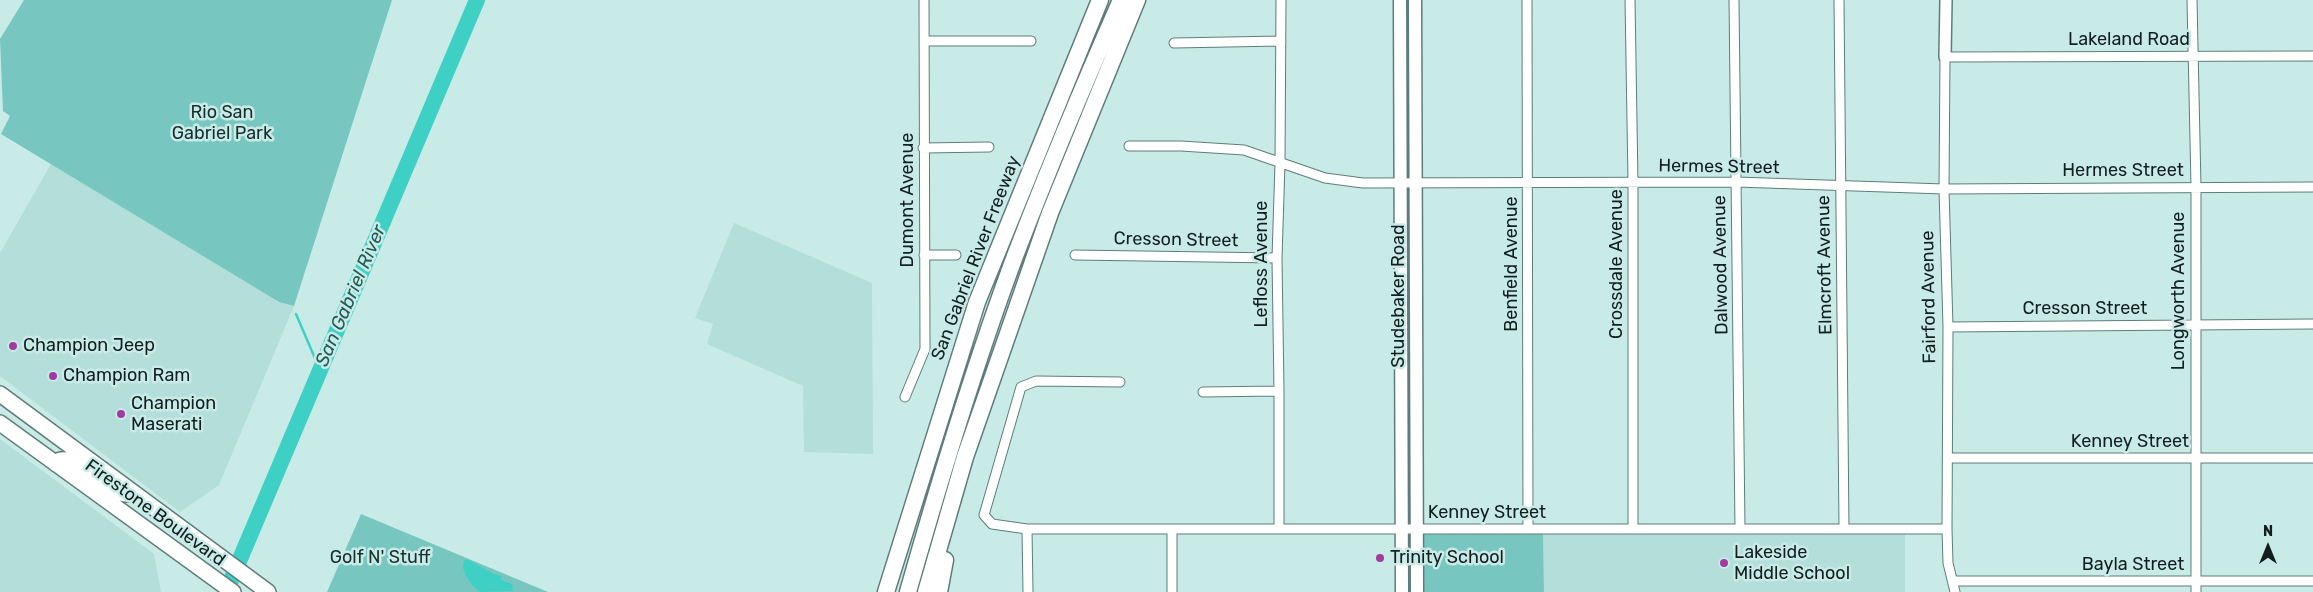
<!DOCTYPE html>
<style>
body{margin:0}
#map{position:relative;width:2313px;height:592px;overflow:hidden;background:#c9ebe7;font-family:Rubik,sans-serif}
canvas{display:block}
.north{position:absolute;left:2243px;top:522px;width:50px;height:50px;-webkit-text-stroke:4px #c9ebe7;paint-order:stroke;rotate:0deg;font-size:14px;font-weight:700;line-height:20px;text-align:center;color:#121f1e}
.north::after{content:'';display:block;margin:auto;width:18px;height:22px;background:#121f1e;clip-path:polygon(50% 0,100% 100%,50% 72%,0 100%)}
</style>
<div id="map">
<canvas width="2313" height="592"></canvas>
<div class="north">N</div>
</div>
<script>
const c = document.querySelector('canvas').getContext('2d');
c.lineJoin = 'round';
function paint(path, color) {
  c.fillStyle = color;
  c.fill(path, 'evenodd');
}
function trace(path, color, width, dash) {
  c.strokeStyle = color;
  c.lineWidth = width;
  c.lineCap = dash ? 'butt' : 'round';
  c.setLineDash(dash || []);
  c.stroke(path);
}
function drawText(font, color, halo, rows, align = 'center') {
  c.font = font + ' Rubik,sans-serif';
  c.lineWidth = 5;
  c.setLineDash([]);
  c.textBaseline = 'middle';
  c.strokeStyle = halo;
  c.fillStyle = color;
  for (const [text, x, y, turn = 0] of rows) {
    c.save();
    c.translate(x, y);
    c.rotate((+turn || 0) * Math.PI / 180);
    c.textAlign = isNaN(turn) ? turn : align;
    if (halo) c.strokeText(text, 0, 0);
    c.fillText(text, 0, 0);
    c.restore();
  }
}
const built = new Path2D(`
 M51,164l228,138 15,4 -75,179 -39,27 -180,-136v-123z
 M734,223l138,60 1,171 -69,-2 -1,-66 -96,-42 6,-20 -18,-6z
 M0,439l154,115 7,38h-161z
 M1543,533h362v59h-361z`);
const green = new Path2D(`
 M24,0h368l-98,306 -15,-4 -278,-168 9,-18 -7,-5 -3,-72z
 M361,514l187,78h-221z
 M1543,533l1,59h-120v-58z`);
const water = new Path2D(`
 M465,559c13,3 24,16 37,17l-1,4 11,4 1,7 -33,1c-8,-7 -22,-21 -15,-33z`);
const stream = new Path2D(`
 M296,314l24,56`);
const river = new Path2D(`
 M226,592l251,-592`);
const minor = new Path2D(`
 M1527,0l1,529
 M1630,0l3,182v347
 M1734,0l6,529
 M1839,0l5,529
 M2192,0l4,187v405
 M924,41h107
 M1174,43l107,-2
 M1129,146h52l63,4 81,28 38,5 373,-1 208,7 369,-2
 M923,148l66,-1
 M924,255h32
 M1075,255l202,3
 M1948,327l365,-3
 M1203,392l76,-1
 M905,397l20,-48 -1,-349
 M1948,458h365
 M1027,529h920
 M1279,529v-138l-2,-133 3,-95 1,-163
 M1953,581h360
 M1028,592l-1,-63 -35,-5 -8,-9 37,-128 15,-6 84,1
 M1172,592v-63
 M1955,592l-7,-29 -1,-34 1,-202 -4,-138 1,-132 368,-1`);
const tertiary = new Path2D(`
 M1945,57l1,-57`);
const secondary = new Path2D(`
 M1400,0l2,592
 M1415,0l2,592`);
const primary = new Path2D(`
 M0,394l268,198
 M0,423l233,169
 M56,464l4,-4c21,-4 43,36 70,34`);
const motorway = new Path2D(`
 M886,592l91,-290 123,-302
 M908,592c32,-113 66,-226 107,-336 33,-86 69,-172 106,-256
 M926,592l39,-135 85,-244 87,-213
 M939,592l6,-32`);
const markers = [
 [13,346,5,"#a23b9f"],
 [53,376,5,"#a23b9f"],
 [121,414,5,"#a23b9f"],
 [1380,558,5,"#a23b9f"],
 [1724,563,5,"#a23b9f"]
];
const streetNames = [
 ["Lakeland Road",2129,40],
 ["Hermes Street",1719,167,1],
 ["Hermes Street",2123,171],
 ["Dumont Avenue",908,200,-90],
 ["Cresson Street",1176,240,1],
 ["San Gabriel River Freeway",976,258,-69],
 ["Lefloss Avenue",1262,264,-90],
 ["Benfield Avenue",1512,264,-90],
 ["Crossdale Avenue",1617,264,-90],
 ["Dalwood Avenue",1721,265,-91],
 ["Elmcroft Avenue",1825,265,-91],
 ["Longworth Avenue",2179,291,-90],
 ["Studebaker Road",1399,296,-90],
 ["Fairford Avenue",1929,297,-91],
 ["Cresson Street",2085,309],
 ["Kenney Street",2130,442],
 ["Firestone Boulevard",155,513,36],
 ["Kenney Street",1487,513],
 ["Bayla Street",2133,565]
];
const parkNames = [
 ["Rio San",222,113],
 ["Gabriel Park",222,134],
 ["Golf N' Stuff",380,558]
];
const poiNames = [
 ["Champion Jeep",23,346],
 ["Champion Ram",63,376],
 ["Champion",131,404],
 ["Maserati",131,425],
 ["Lakeside",1734,553],
 ["Middle School",1734,574],
 ["Trinity School",1390,558]
];
const waterNames = [
 ["San Gabriel River",351,296,-67]
];
paint(built, '#b3ded9');
paint(green, '#77c7c0');
paint(water, '#3fd0c5');
trace(stream, '#3fd0c5', 2.5);
trace(river, '#3fd0c5', 16);
trace(minor, '#5e7d7a', 11);
trace(tertiary, '#5e7d7a', 14);
trace(secondary, '#5e7d7a', 15);
trace(primary, '#5e7d7a', 18);
trace(motorway, '#5e7d7a', 19);
trace(minor, '#fff', 9);
trace(tertiary, '#fff', 11);
trace(secondary, '#fff', 12);
trace(primary, '#fff', 15);
trace(motorway, '#fff', 16);
for (const [x, y, r, color] of markers) {
  const dot = new Path2D();
  dot.arc(x, y, r, 0, 2 * Math.PI);
  c.fillStyle = color;
  c.fill(dot);
  trace(dot, '#c9ebe7', 2);
}
drawText('18px', '#121f1e', '#c9ebe7', streetNames);
drawText('18px', '#162e2c', '#c9ebe7', parkNames);
drawText('18px', '#121f1e', '#c9ebe7', poiNames, 'left');
drawText('italic 19px', '#225c57', '#c9ebe7', waterNames);
</script>
